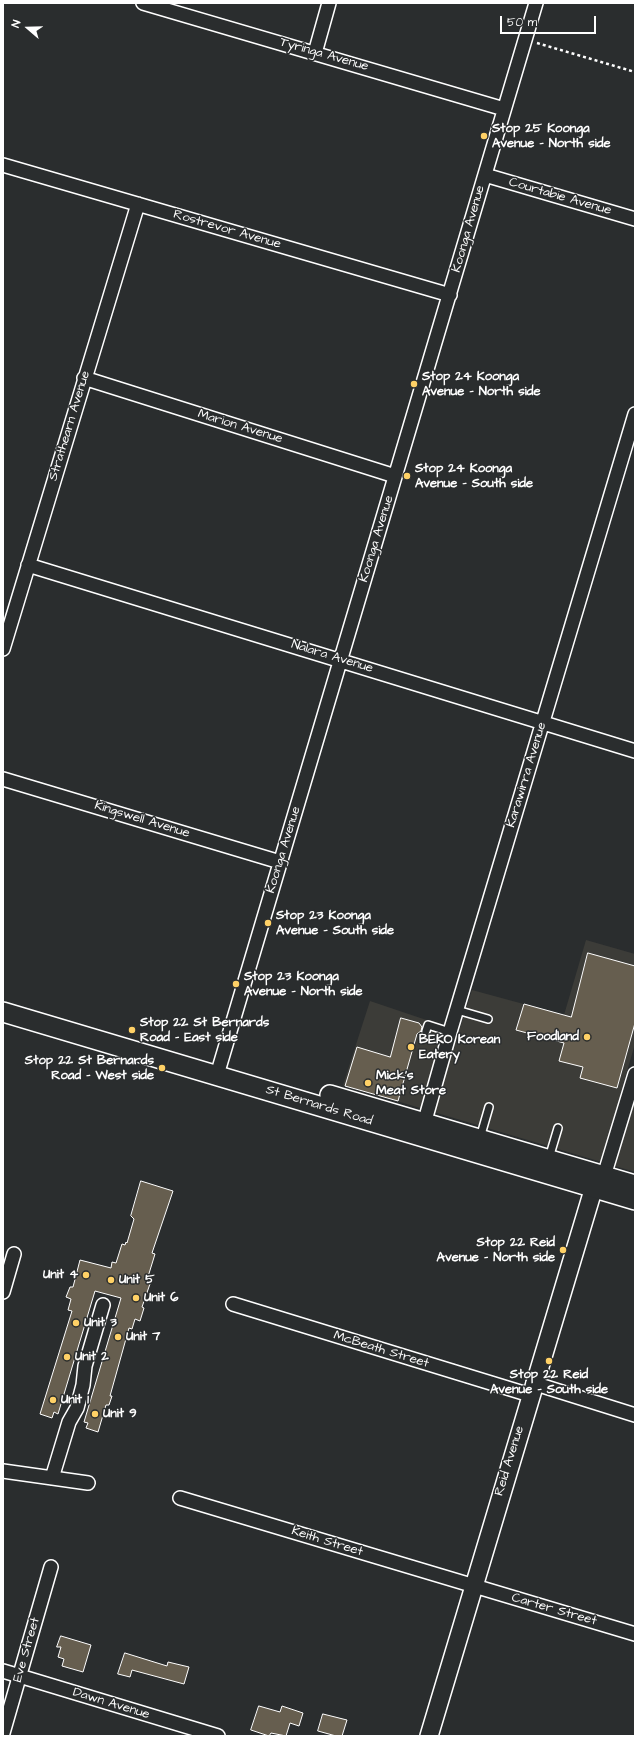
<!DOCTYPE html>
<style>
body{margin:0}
#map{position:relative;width:638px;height:1739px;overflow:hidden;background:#2a2d2e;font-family:"Architects Daughter",sans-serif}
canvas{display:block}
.frame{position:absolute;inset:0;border:4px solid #fff;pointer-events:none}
.north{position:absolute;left:8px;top:8px;width:40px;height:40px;-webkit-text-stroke:3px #2a2d2e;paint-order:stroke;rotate:290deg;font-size:11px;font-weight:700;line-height:16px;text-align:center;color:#fff}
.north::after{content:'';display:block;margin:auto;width:14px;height:18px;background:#fff;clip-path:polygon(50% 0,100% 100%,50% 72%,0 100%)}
.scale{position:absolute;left:500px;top:16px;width:96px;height:18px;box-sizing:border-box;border:2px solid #fff;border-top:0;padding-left:5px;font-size:12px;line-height:14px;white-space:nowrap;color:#fff;-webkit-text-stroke:3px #2a2d2e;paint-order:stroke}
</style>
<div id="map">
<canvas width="638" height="1739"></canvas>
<div class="frame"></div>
<div class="north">N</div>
<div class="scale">50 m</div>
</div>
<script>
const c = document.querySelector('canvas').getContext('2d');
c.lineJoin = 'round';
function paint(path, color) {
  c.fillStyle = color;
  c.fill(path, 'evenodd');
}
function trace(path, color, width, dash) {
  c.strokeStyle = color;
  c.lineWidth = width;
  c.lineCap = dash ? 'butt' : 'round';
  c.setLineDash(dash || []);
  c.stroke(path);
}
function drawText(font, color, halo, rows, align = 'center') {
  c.font = font + ' "Architects Daughter",sans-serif';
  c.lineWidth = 3;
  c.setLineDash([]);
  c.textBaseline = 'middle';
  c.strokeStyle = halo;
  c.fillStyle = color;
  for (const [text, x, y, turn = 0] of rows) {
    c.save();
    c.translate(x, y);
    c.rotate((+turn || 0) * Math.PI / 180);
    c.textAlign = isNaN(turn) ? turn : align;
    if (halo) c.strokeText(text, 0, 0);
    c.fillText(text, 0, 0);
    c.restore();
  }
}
const built = new Path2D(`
 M586,940l49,14v90l-15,51 15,5v72l-292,-87 27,-84 89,30 13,-41 92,25z`);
const building = new Path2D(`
 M588,953l47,13v57l-18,65 -37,-10 3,-11 -24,-6 5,-18 -48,-13 8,-26 47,13z
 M401,1018l18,5 3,4 -1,4 -4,3 -19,67 -53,-15 12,-39 33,10z
 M141,1181l32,10 -21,62 3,1 -8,26 4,1 -9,26 2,1 -4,13 -5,-2 -3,10 -3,-1 -19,68h2l-3,9h-3l-8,27 -12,-4 2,-5 -4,-1 37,-124 -26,-7 -37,123 -4,-2 -2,6 -12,-4 32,-103 -4,-1 3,-11 -5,-2 4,-10h3l7,-27 31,8 1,-6 4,1 6,-19 3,1 1,-3 1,1 7,-24 -3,-3z
 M61,1636l30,9 -8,27 -21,-6 2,-7 -6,-2 3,-10h-4z
 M125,1653l42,13 1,-4 21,5 -5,17 -52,-14 -2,7 -12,-3z
 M259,1706l21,6 2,-6 21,7 -4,13 -9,-3 -4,13 -15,-3 -2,3 -18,-6z
 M323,1714l24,6 -5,16h-6l-18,-5z`);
const path = new Path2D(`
 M537,43l98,29`);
const service = new Path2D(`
 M457,1010l31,9
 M426,1031l2,-6 22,7
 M480,1138l9,-31
 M549,1158l9,-30`);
const minor = new Path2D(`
 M143,3l361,106
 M315,53l14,-50
 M3,165l447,130
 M485,175l150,44
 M84,378l311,98
 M28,565l607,186
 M3,649l135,-445
 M3,779l277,83
 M217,1075l319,-1072
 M422,1131l28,-99 185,-618
 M600,1181l4,-5 31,-102
 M3,1292l11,-38
 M233,1304l297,91
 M533,1383l102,32
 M3,1471l85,12
 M52,1478l17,-56 8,-14 6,-23 2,-19 18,-61
 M180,1498l455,136
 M3,1671l215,65
 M3,1733l48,-166`);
const tertiary = new Path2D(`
 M429,1736l165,-549`);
const secondary = new Path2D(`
 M3,1012l632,188
 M330,1095l305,90`);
const markers = [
 [484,136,4,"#ffd166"],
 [414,384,4,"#ffd166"],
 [407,476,4,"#ffd166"],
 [268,923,4,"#ffd166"],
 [236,984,4,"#ffd166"],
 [132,1030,4,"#ffd166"],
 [587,1037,4,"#ffd166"],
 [411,1047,4,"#ffd166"],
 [162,1068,4,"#ffd166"],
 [368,1083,4,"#ffd166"],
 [563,1250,4,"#ffd166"],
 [86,1275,4,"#ffd166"],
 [111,1280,4,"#ffd166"],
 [136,1298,4,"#ffd166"],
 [76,1323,4,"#ffd166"],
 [118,1337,4,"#ffd166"],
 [67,1357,4,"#ffd166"],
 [549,1361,4,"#ffd166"],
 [53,1400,4,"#ffd166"],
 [95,1414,4,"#ffd166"]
];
const streetNames = [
 ["Tyringa Avenue",324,55,16],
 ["Courtabie Avenue",560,197,16],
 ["Koonga Avenue",469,229,-74],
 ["Rostrevor Avenue",227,230,16],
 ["Strathearn Avenue",70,426,-73],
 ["Marion Avenue",240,427,17],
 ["Koonga Avenue",377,539,-73],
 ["Nalara Avenue",332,657,17],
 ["Karawirra Avenue",527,775,-73],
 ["Kingswell Avenue",142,820,17],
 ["Koonga Avenue",284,850,-73],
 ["St Bernards Road",319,1106,17],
 ["McBeath Street",381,1350,17],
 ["Reid Avenue",510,1461,-73],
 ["Keith Street",327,1542,17],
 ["Carter Street",554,1610,16],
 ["Eve Street",27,1650,-74],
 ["Dawn Avenue",111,1704,17]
];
const poiNames = [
 ["Stop 25 Koonga",492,129],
 ["Avenue - North side",492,144],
 ["Stop 24 Koonga",422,377],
 ["Avenue - North side",422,392],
 ["Stop 24 Koonga",415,469],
 ["Avenue - South side",415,484],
 ["Stop 23 Koonga",276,916],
 ["Avenue - South side",276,931],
 ["Stop 23 Koonga",244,977],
 ["Avenue - North side",244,992],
 ["Stop 22 St Bernards",140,1023],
 ["Road - East side",140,1038],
 ["Foodland",579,1037,"right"],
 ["BEKO Korean",419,1040],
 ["Eatery",419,1055],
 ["Stop 22 St Bernards",154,1061,"right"],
 ["Road - West side",154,1076,"right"],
 ["Mick's",376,1076],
 ["Meat Store",376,1091],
 ["Stop 22 Reid",555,1243,"right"],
 ["Avenue - North side",555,1258,"right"],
 ["Unit 4",78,1275,"right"],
 ["Unit 5",119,1280],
 ["Unit 6",144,1298],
 ["Unit 3",84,1323],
 ["Unit 7",126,1337],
 ["Unit 2",75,1357],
 ["Stop 22 Reid",549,1375,"center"],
 ["Avenue - South side",549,1390,"center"],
 ["Unit 1",61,1400],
 ["Unit 9",103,1414]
];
paint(built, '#3c3c38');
paint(building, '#665e4f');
trace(building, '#fff', 1);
trace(service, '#fff', 10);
trace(minor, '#fff', 16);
trace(tertiary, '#fff', 20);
trace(secondary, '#fff', 22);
trace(path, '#fff', 2.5, [3, 3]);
trace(service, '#2a2d2e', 7);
trace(minor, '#2a2d2e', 13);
trace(tertiary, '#2a2d2e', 17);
trace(secondary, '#2a2d2e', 19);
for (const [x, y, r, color] of markers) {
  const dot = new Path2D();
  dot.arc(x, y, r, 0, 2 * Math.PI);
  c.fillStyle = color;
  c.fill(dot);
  trace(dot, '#2a2d2e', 1.5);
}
drawText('13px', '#fff', '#2a2d2e', streetNames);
drawText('bold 13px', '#fff', '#2a2d2e', poiNames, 'left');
</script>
